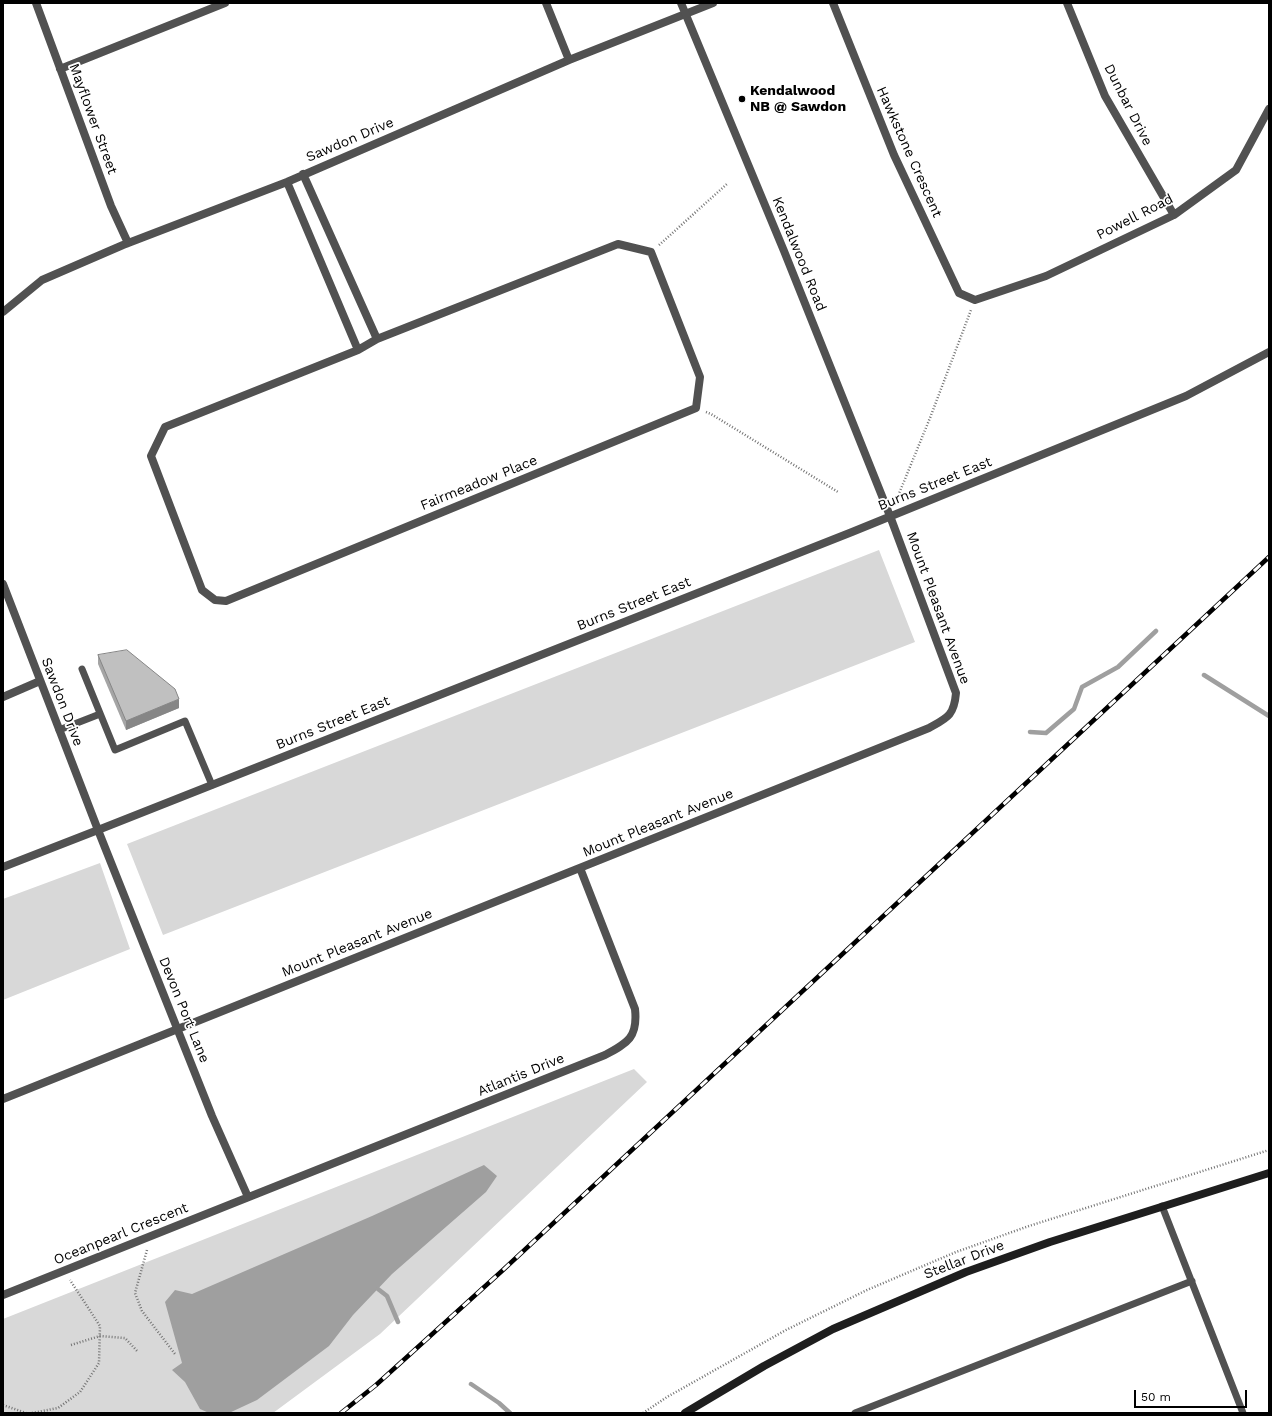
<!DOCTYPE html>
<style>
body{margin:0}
#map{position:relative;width:1272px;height:1416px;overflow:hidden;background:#fff;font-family:"Work Sans",sans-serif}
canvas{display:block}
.frame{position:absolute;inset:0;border:4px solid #000;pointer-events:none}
.scale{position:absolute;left:1134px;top:1390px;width:113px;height:18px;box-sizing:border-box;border:2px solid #000;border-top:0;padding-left:5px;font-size:12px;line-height:14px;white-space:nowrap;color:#000;-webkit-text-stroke:3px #fff;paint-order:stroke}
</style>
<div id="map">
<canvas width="1272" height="1416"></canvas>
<div class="frame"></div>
<div class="scale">50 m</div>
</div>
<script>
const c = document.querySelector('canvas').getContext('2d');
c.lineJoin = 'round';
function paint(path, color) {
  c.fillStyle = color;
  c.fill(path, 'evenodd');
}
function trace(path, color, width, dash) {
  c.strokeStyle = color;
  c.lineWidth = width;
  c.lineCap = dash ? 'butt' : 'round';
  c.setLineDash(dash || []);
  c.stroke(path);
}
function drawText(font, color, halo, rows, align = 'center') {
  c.font = font + ' "Work Sans",sans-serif';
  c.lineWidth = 3.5;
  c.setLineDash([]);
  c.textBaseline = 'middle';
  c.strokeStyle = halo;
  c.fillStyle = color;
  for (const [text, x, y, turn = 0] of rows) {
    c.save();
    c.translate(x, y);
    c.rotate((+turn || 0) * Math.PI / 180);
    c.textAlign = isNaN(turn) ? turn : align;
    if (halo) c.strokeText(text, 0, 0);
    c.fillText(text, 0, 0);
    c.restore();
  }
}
const green = new Path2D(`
 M879,550l36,92 -752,293 -36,-91z
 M100,863l30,86 -127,51v-101z
 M634,1069l13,13 -267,252 -107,79h-270v-94z`);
const water = new Path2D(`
 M484,1165l13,11 -11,16 -94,82 -39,41 -24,31 -72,54 -28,13h-20l-9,-4 -15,-27 -13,-12 10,-7 -17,-61 10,-12 17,4 180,-78z`);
const stream = new Path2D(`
 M1204,675l65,41
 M1030,732l16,1 28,-24 8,-22 36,-20 38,-36
 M378,1289l9,7 11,26
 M471,1384l28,19 11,10`);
const path = new Path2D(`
 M659,245l68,-61
 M706,412l5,2 127,78
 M896,501l34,-83 41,-108
 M147,1250l-12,43 7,18 33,43
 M71,1345l29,-9 25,2 13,14
 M3,1405l23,8
 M32,1413l26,-5 22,-16 19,-29 1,-37 -30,-46
 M643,1413l24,-16 119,-67 81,-40 89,-38 73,-26 240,-76`);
const service = new Path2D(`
 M82,669l33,81 70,-29 27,64
 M59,730l41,-16
 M1162,1206l81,207
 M855,1413l337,-132`);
const minor = new Path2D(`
 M36,3l75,203 17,37
 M546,3l23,57
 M833,3l61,152 65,138 16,7 71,-24 128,-61 62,-45 33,-61
 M1067,3l38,93 69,119
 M60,69l165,-66
 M303,174l74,165
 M287,182l71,168
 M618,244l33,8 49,125 -4,31 -470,193 -11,-1 -13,-10 -51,-134 14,-29 193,-77 19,-11z
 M3,312l39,-32 81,-35 164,-63 282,-122 144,-57
 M3,584l95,246 114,286 36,81
 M3,697l37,-16
 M3,1099l926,-371c18,-10 25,-12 27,-35l-66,-177
 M3,1295l602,-240c23,-12 33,-18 30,-46l-55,-141`);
const tertiary = new Path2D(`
 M681,3l103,248 106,265
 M3,867l95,-37 754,-298 334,-136 83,-44`);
const secondary = new Path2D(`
 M685,1413l79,-47 69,-37 133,-57 84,-30 219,-69`);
const rail = new Path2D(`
 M341,1413l35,-28 127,-115 766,-713`);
const wall = new Path2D(`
 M98,655l81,53 -53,22 -28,-66z`);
const shadedWall = new Path2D(`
 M179,699v9l-53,22v-9z`);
const building = new Path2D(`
 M127,650l48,39 4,10 -53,22 -28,-66z`);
const markers = [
 [742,99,4,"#000"]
];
const poiNames = [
 ["Kendalwood",750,91],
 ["NB @ Sawdon",750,107]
];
const streetNames = [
 ["Dunbar Drive",1128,105,63],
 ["Mayflower Street",93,119,70],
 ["Sawdon Drive",350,140,-23],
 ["Hawkstone Crescent",909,152,66],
 ["Powell Road",1135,217,-27],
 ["Kendalwood Road",799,254,68],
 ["Fairmeadow Place",479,483,-22],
 ["Burns Street East",935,484,-22],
 ["Burns Street East",634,604,-22],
 ["Mount Pleasant Avenue",938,608,70],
 ["Sawdon Drive",62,702,69],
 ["Burns Street East",333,723,-22],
 ["Mount Pleasant Avenue",658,823,-22],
 ["Mount Pleasant Avenue",357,943,-22],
 ["Devon Port Lane",184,1010,68],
 ["Atlantis Drive",521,1075,-22],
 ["Oceanpearl Crescent",121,1234,-22],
 ["Stellar Drive",964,1260,-21]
];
paint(green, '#d8d8d8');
paint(water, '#9f9f9f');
trace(stream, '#9f9f9f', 4.5);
trace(path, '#737373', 2.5, [1, 2]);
trace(service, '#515151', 7);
trace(minor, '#515151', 8);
trace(tertiary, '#515151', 8);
trace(secondary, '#1e1e1e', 8);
trace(rail, '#000', 4.5);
trace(rail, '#fff', 3, [9]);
paint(wall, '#a5a5a5');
paint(shadedWall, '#868686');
paint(building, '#c0c0c0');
trace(building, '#868686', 1);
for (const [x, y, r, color] of markers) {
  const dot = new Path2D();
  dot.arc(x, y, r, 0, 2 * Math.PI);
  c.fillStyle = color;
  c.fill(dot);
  trace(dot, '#fff', 1.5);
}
drawText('bold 14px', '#000', '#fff', poiNames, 'left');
drawText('14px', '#000', '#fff', streetNames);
</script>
